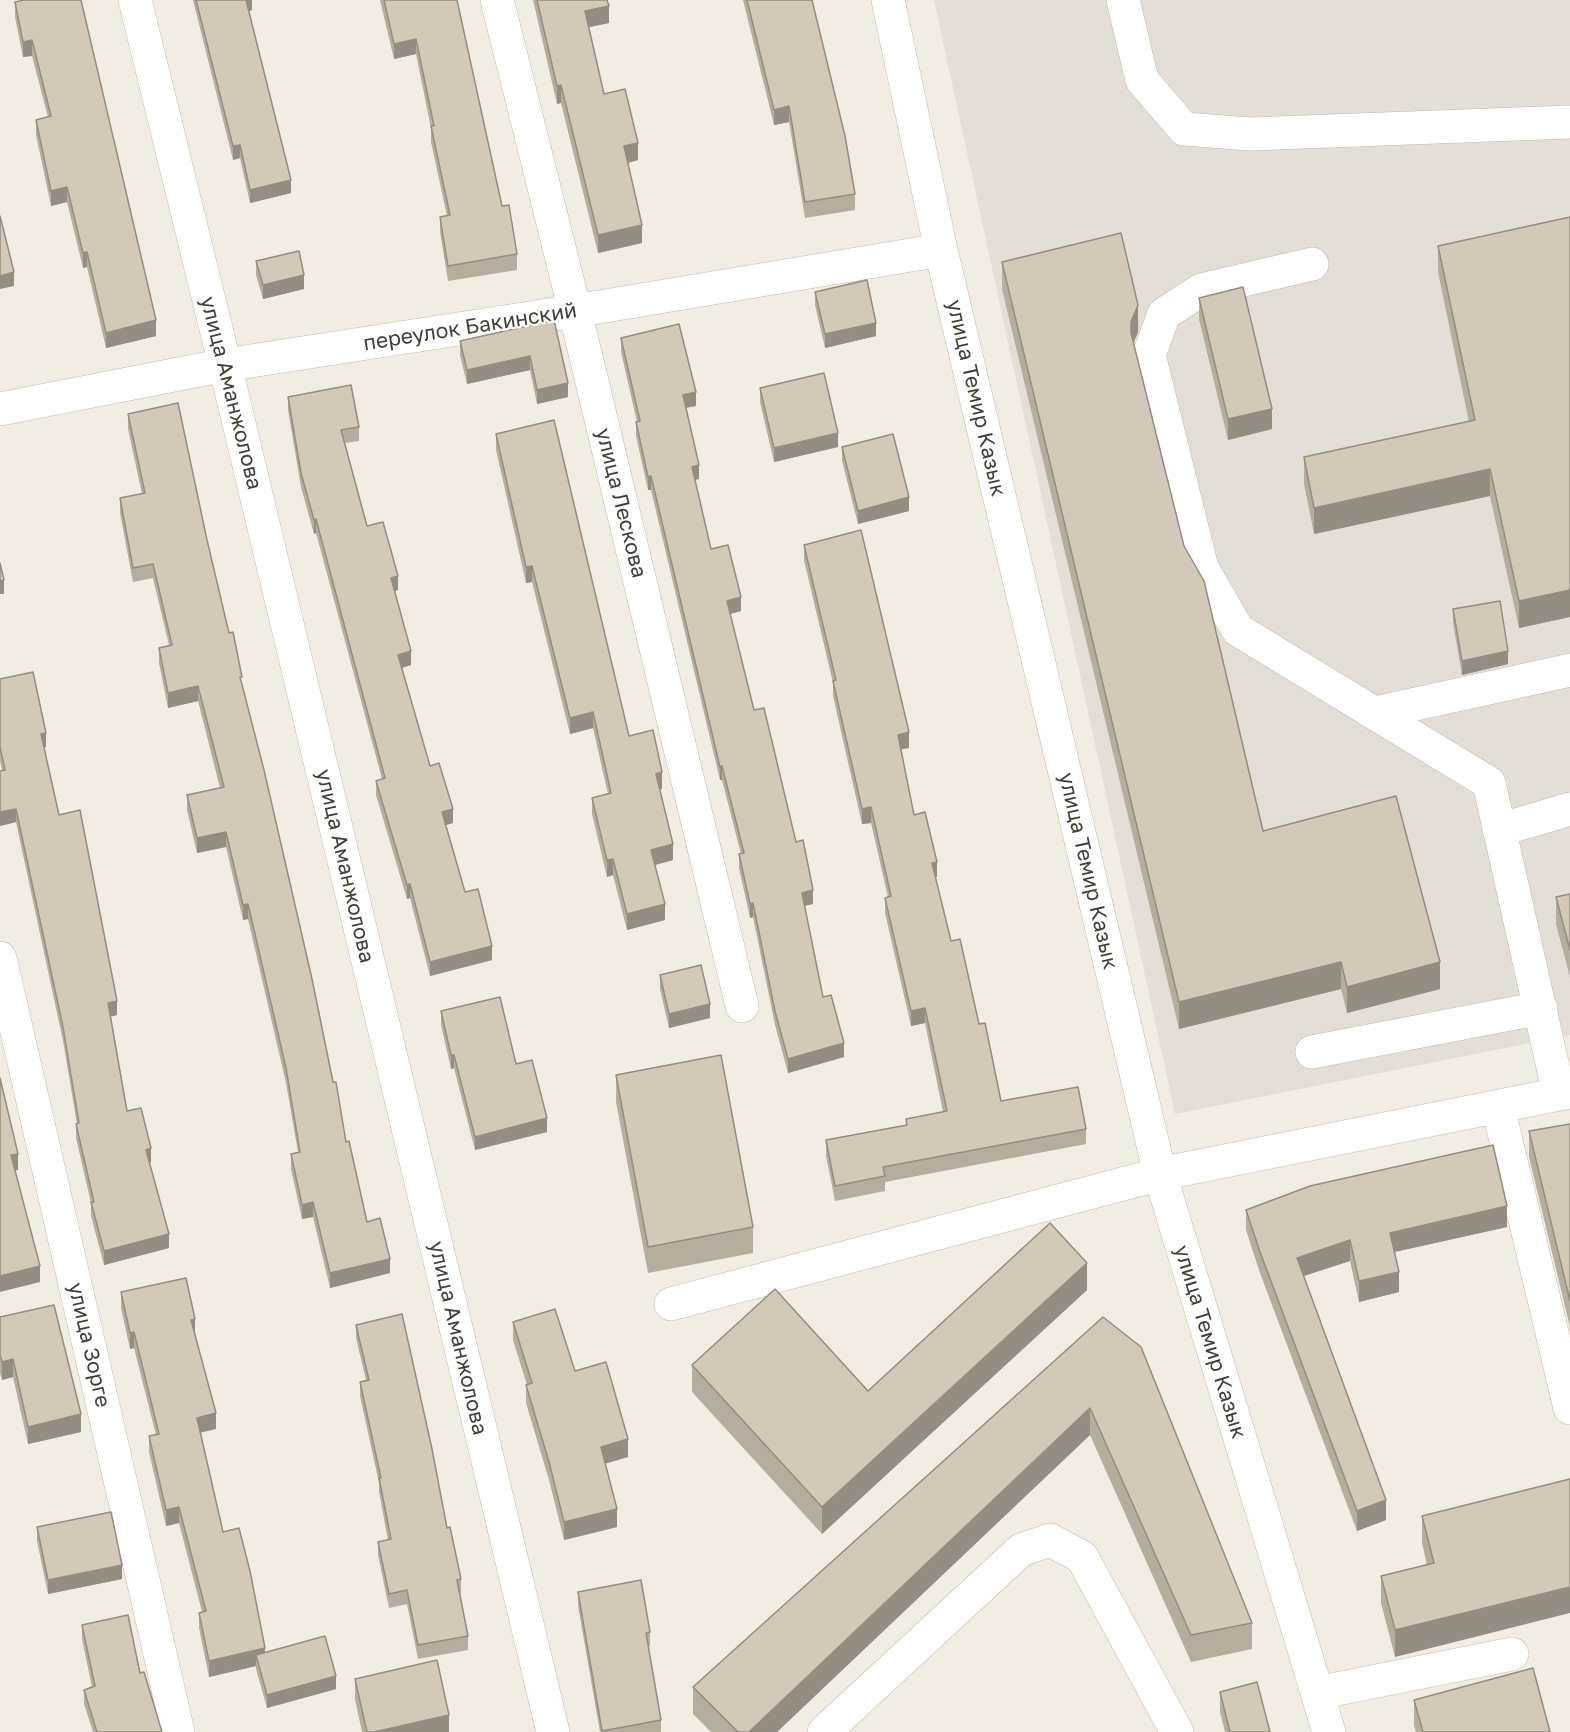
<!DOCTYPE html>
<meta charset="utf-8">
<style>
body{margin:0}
canvas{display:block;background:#f2ede3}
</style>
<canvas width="1570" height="1732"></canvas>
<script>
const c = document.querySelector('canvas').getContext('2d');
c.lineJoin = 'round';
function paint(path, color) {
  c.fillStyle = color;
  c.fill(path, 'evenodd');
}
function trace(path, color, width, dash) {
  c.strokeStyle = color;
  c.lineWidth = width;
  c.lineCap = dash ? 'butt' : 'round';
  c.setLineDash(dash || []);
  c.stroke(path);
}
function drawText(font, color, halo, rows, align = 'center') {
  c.font = font + ' "Golos Text",sans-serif';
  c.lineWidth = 4.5;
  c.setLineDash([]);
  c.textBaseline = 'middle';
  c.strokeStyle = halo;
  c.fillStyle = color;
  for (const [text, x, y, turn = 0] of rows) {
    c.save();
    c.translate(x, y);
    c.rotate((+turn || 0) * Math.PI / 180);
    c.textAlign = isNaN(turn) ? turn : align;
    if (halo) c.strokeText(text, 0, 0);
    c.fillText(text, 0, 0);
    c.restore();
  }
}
const industrial = new Path2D(`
 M934,0h636v1035l-395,79z`);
const minor = new Path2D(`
 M135,0l90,365 328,1367
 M497,0l78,311 167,695
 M888,0l53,250 219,924 169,558
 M1123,0l19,80 42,49 66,5 320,-12
 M1312,264l-111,26 -37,24 -15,41 53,213 36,62 251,153 70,311
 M0,409l225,-44 350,-54 366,-61
 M1375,713l195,-43
 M1499,830l71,-21
 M0,958l178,774
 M1312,1052l229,-44
 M1498,1107l72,301
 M671,1304l489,-130 410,-82
 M1317,1693l195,-39
 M824,1732l197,-182 29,-10 32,17 95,175`);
const wall = new Path2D(`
 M193,0h59v10l-3,1 42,182 -41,10 -10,-45 -7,2z
 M380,0h77l45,206 15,48v16l-69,11 -8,-49v-15l7,-1 -16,-74v-14l-15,-74 -22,5z
 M533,0h74l2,23 -20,4 15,67 34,66 -11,3 15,80 -44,10 -37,-150 -4,1z
 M743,0h69l43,194v16l-50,8 -16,-96 -15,3z
 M15,2l141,334 -50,12 -19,-81 -4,1 -16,-66 -16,4 -15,-71v-15l12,-3 -16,-61 -9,1 -8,-40z
 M1570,217v400l-51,11 -29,-132 -176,38 -10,-50v-27l165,-35 -31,-150v-26z
 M256,261l48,28 -41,10 -7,-24z
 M1002,262l136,70 -5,11 51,203 79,285 177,158 -93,24 -6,-24 -162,40 -177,-740z
 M815,292l61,44 -51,12 -10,-43z
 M1199,298l73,131 -44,11 -29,-121z
 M554,320l14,77 -31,7 -7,-34 -63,14 -7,-29v-14z
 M621,338l75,68 -10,2 13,71 -4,1 16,69 30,62 -11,3 24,96 42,132 17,62 -9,2 19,91 21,60 -56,16 -13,-48 -22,-108 -3,1 -11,-50v-14h2l-19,-74h-2l-69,-290h-3l-12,-54v-14h1l-16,-70z
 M760,388l78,59 -64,15 -14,-60z
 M288,397l71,30v14l-14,2 22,83 31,64 -3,1 16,74 -9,3 28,98 23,57 -7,2 19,67 27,68 -62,16 -20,-78 -3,1 -31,-104v-14l6,-2 -66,-246 -2,1 -13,-47 -13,-77z
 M128,414l79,126 22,93 13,53 104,456 21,80 23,51 -60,15 -17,-71 -11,2 -11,-50v-15l7,-2 -12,-69 -38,-164 -5,1 -17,-73 -29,6 -10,-43v-15l33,-7 -22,-87 -30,7 -9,-45v-15l10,-3 -16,-67 -20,4 -13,-69v-15l22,-4 -14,-65z
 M496,434l133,302 33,53h-2l13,71 -18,5 10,55 -38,10 -14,-55 -6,2 -15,-63v-16l16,-4 -15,-66 -23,6 -38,-152 -6,1 -30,-133z
 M842,447l67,64 -51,13 -16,-63z
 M804,545l105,203 -8,1 13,66 23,62h-2l16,64 28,83 22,77 85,28v15l-201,38v9l-50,10 -9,-45v-16l80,-15v-6l37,-7 -18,-89 -14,3 -26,-113v-15l3,-1 -17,-74 -9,1 -29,-128v-13l-29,-123z
 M1453,609l55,55 -46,11 -9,-52z
 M0,679l46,68 -2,1 15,67 58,200 -6,1 16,95 24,51 -1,1 19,85 -65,17 -13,-49v-13l-15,-65v-14h1l-14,-83 -47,-219 -16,4v-55l2,-1 -2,-9z
 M1570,894v83l-14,-53v-27z
 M660,975l50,43 -41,10 -9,-39z
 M441,1011l75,53 31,68 -72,18 -21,-82 -3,1 -10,-44z
 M616,1075l137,152v26l-105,20 -32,-171z
 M1570,1124v203l-41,-170v-26z
 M1246,1210l261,17 -113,25 5,40 -40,10 -9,-41 -46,15 82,244 -29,11 -97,-258 -14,-43z
 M1087,1290l-265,244 -130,-142v-27l176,26z
 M121,1292l74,40 21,97 -16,4 23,99 42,121 71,36 -69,19 -11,-39v-3l-47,11 -10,-49v-15l3,-1 -23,-89 -13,3 -17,-74v-16l7,-1 -22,-87 -4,1 -9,-41z
 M0,1317l81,115 -53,12 -15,-67 -11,3 -2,-7z
 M1103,1317l149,306v26l-61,13 -101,-227 -313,297h-66l-18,-18v-27z
 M513,1322l62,49 53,86 -23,6 12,64 -53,13 -15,-60 -23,-77v-18h1l-14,-45z
 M356,1325l91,203 14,51v14h-1l8,43v14l-50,9 -11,-55 -18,4 -11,-53v-13l10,-2 -9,-48v-9l-19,-87v-14l6,-2 -10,-42z
 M1570,1479l-175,178 -14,-54v-27l46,-11 -5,-22v-27z
 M37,1527l85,52 -74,15 -11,-53z
 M578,1592l72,40v14h-2l13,74v12h-61l-22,-126z
 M82,1625l58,48 22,59h-69l-9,-28v-14l8,-3 -10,-48z
 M355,1679l94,53h-87l-7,-33z
 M1220,1692l50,40h-45l-5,-20z
 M1414,1700l136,32h-134l-2,-6z`);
const shadedWall = new Path2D(`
 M246,0h6v10l-6,2z
 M609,6v17l-24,5v-17z
 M416,39v15l-22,5v-15z
 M32,40v16l-9,1v-15z
 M561,85v18l-4,1v-18z
 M789,106v16l-15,3v-15z
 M638,143v17l-14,4v-18z
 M240,145v13l-7,2v-14z
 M291,180v13l-41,10v-13z
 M67,187v15l-16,4v-15z
 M642,225v18l-44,10v-18z
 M87,252v15l-4,1v-15z
 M14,272v14l-14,3v-13z
 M304,275v14l-41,10v-14z
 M1138,305v27l-7,17v11v-38z
 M156,320v16l-50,12v-15z
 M876,323v13l-51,12v-14z
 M530,356v14l-63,14v-14z
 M568,383v14l-31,7v-14z
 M696,392v14l-13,2v-13z
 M1272,409v20l-44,11v-21z
 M838,433v14l-64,15v-14z
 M699,465v14l-7,1v-13z
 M1490,469v27l-176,38v-26z
 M651,476v14h-3v-13z
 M909,497v14l-51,13v-13z
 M316,519v14l-2,1v-14z
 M532,566v16l-6,1v-16z
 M398,576v14l-7,2v-14z
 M4,580v14h-4v-13z
 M1570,590v27l-51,11v-27z
 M741,597v14l-14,4v-14z
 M411,651v14l-13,4v-14z
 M1508,651v13l-46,11v-14z
 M198,686v15l-30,7v-15z
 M593,712v16l-23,6v-16z
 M909,732v16l-11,2v-15z
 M46,733v14l-5,1v-14z
 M722,766v14h-2v-13z
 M662,772v17l-6,1v-16z
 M871,807v16l-9,1v-15z
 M16,809v13l-16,4v-14z
 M453,809v14l-11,3v-14z
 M226,832v15l-29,6v-15z
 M673,844v16l-22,6v-16z
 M613,859v16l-6,2v-17z
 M937,862v15l-5,1v-15z
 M410,884v14l-3,1v-14z
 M813,890v14l-11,2v-13z
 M753,903v14l-3,1v-14z
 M248,904v15l-5,1v-15z
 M665,904v16l-38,10v-16z
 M492,946v14l-62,16v-14z
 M1341,962v27l-162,40v-27z
 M1440,962v27l-93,24v-26z
 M117,1001v14l-9,2v-14z
 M710,1004v14l-41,10v-14z
 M925,1008v15l-14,3v-15z
 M844,1043v14l-56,16v-14z
 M451,1055h3v13l-3,1z
 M547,1118v14l-72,18v-13z
 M151,1148v14l-5,1v-13z
 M18,1154v16l-7,1v-16z
 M313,1202v15l-11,2v-14z
 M1507,1206v21l-117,26v-20z
 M169,1234v14l-65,17v-14z
 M1350,1240v21l-53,17v-20z
 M390,1259v14l-60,15v-15z
 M1087,1263v27l-265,244v-27z
 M40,1266v16l-40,10v-16z
 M1399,1272v20l-40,10v-21z
 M195,1319v16l-4,-15z
 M134,1332v16l-4,1v-16z
 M13,1359v18l-11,3v-18z
 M1090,1408v27l-313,297h-28z
 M216,1413v16l-19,4v-15z
 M81,1414v18l-53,12v-17z
 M628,1439v18l-27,8v-18z
 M1386,1500v20l-29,11v-20z
 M179,1507v16l-13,3v-16z
 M617,1509v18l-53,13v-18z
 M122,1565v14l-74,15v-14z
 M1570,1587v26l-175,44v-27z
 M265,1648v16l-9,-9v11l-47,11v-16z
 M336,1676v13l-69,19v-13z
 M449,1715v17h-75z`);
const building = new Path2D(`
 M24,0h57l75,320 -50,13 -19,-81 -4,1 -16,-66 -16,4 -15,-71 15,-4 -19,-76 -9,2 -8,-40z
 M196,0h50l45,180 -41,10 -10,-45 -7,1z
 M384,0h73l45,206 7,-1 8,49 -69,12 -8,-49 10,-2 -19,-89h3l-18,-87 -22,5z
 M537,0h70l2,6 -24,5 19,83 21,-5 13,54 -14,3 18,79 -44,10 -37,-150 -4,1z
 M747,0h65l33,136 10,58 -50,8 -16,-96 -15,4z
 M0,216l14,56 -14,4z
 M1570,217v373l-51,11 -29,-132 -176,39 -10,-51 171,-37 -37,-174z
 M1121,233l17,72 -7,17v11l53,213 20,35 59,250 133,-35 44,166 -93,25 -6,-25 -162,40 -177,-740z
 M299,251l5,24 -41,10 -7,-24z
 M867,280l9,43 -51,11 -10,-42z
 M1243,287l29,122 -44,10 -29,-121z
 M554,320l14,63 -31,7 -7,-34 -63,14 -7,-29z
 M679,324l17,68 -13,3 16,70 -7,2 19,82 17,-4 13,52 -14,4 27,109 10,-2 32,134 7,-2 10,50 -11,3 21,104 8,-2 13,48 -56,16 -13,-48 -22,-108 -3,1 -11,-50 5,-1 -22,-87 -2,1 -69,-291 -3,1 -12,-55 4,-1 -19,-83z
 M824,373l14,60 -64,15 -14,-60z
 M351,385l8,42 -18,3 26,96 16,-4 15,54 -7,2 20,73 -13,4 32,111 9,-3 14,46 -11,3 23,80 13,-3 14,57 -62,16 -20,-78 -3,1 -31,-104 9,-3 -69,-259 -2,1 -13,-47 -13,-76z
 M178,403l29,137 22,93 4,-1 9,45h-2l24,93 48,209 21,103h3l10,60 3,-1 18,81 13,-4 10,41 -60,14 -17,-71 -11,3 -11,-51 9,-2 -14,-84 -38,-164 -5,1 -17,-73 -29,6 -10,-43 37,-8 -26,-101 -30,7 -9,-45 13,-3 -19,-81 -20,4 -13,-70 25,-5 -17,-79z
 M554,420l75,316 24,-6 9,42 -6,2 17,70 -22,6 14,54 -38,10 -14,-55 -6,1 -15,-62 19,-5 -18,-81 -23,6 -38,-152 -6,1 -30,-133z
 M893,434l16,63 -51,14 -16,-64z
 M861,530l48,202 -11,3 16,80 11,-3 12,50 -5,1 19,78 9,-2 19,85 6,-1 16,78 77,-14 8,42 -203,38 2,9 -50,10 -9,-46 81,-15 -1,-6 41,-8 -22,-103 -14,3 -26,-113 6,-2 -20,-89 -9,2 -29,-128 3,-1 -32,-135z
 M0,563l4,17 -4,1z
 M1500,601l8,50 -46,10 -9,-52z
 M33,672l13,61 -5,1 18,81 21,-5 37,191 -9,2 19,108 14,-3 10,40 -5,2 23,84 -65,17 -13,-49h3l-18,-78 3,-1 -16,-96 -47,-218 -16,3v-41l5,-1 -5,-23v-68z
 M1570,894v56l-14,-53z
 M701,965l9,39 -41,10 -9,-39z
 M500,997l16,67 16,-4 15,58 -72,19 -21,-82h-3l-10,-44z
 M721,1055l32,172 -105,20 -32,-172z
 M0,1078l18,76 -7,1 29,111 -40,10z
 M1570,1124v177l-41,-170z
 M1493,1145l14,61 -117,27 9,39 -40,9 -9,-41 -53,18 89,242 -29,11 -97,-259 -14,-42 64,-24z
 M1050,1223l37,40 -265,244 -130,-142 83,-76 93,102z
 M186,1278l9,41 -4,1 25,93 -19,5 26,114 16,-4 11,43 15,77 -56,13 -10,-48 7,-2 -27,-104 -13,3 -17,-74 10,-2 -25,-102 -4,1 -9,-41z
 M54,1305l27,109 -53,13 -15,-68 -11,3 -2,-7v-38z
 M555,1309l20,62 31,-9 22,77 -27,8 16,62 -53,13 -15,-60 -23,-77 6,-2 -19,-61z
 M402,1314l30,135 15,79 3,-1 11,52 -4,1 11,56 -50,9 -11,-55 -18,4 -11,-52 13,-3 -12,-61h2l-21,-96 9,-2 -13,-55z
 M1103,1317l38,30 111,276 -61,12 -101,-227 -341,324h-11l-45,-45z
 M1570,1479v108l-175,43 -14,-54 53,-13 -12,-47z
 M111,1512l11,53 -74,15 -11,-53z
 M641,1580l9,52 -4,1 15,87 -59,11 -24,-139z
 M128,1615l12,58 4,-1 18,60h-65l-13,-42 11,-4 -13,-61z
 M325,1636l11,40 -69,19 -11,-40z
 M437,1660l12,55 -75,17h-7l-12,-53z
 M1533,1668l17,64h-127l-9,-32z
 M1257,1682l13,50h-40l-10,-40z`);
const streetNames = [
 ["переулок Бакинский",470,327,-9],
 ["улица Аманжолова",231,393,76],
 ["улица Темир Казык",976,398,77],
 ["улица Лескова",621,503,76],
 ["улица Аманжолова",345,866,77],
 ["улица Темир Казык",1088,871,77],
 ["улица Аманжолова",458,1338,77],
 ["улица Темир Казык",1210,1342,73],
 ["улица Зорге",89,1345,77]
];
paint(industrial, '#e3ded8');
trace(minor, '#c0b8a8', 34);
trace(minor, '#fff', 33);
paint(wall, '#b5ad9e');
paint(shadedWall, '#948d81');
paint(building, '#d3c9b8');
trace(building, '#948d81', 1.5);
drawText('21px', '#433d33', '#fff', streetNames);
</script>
